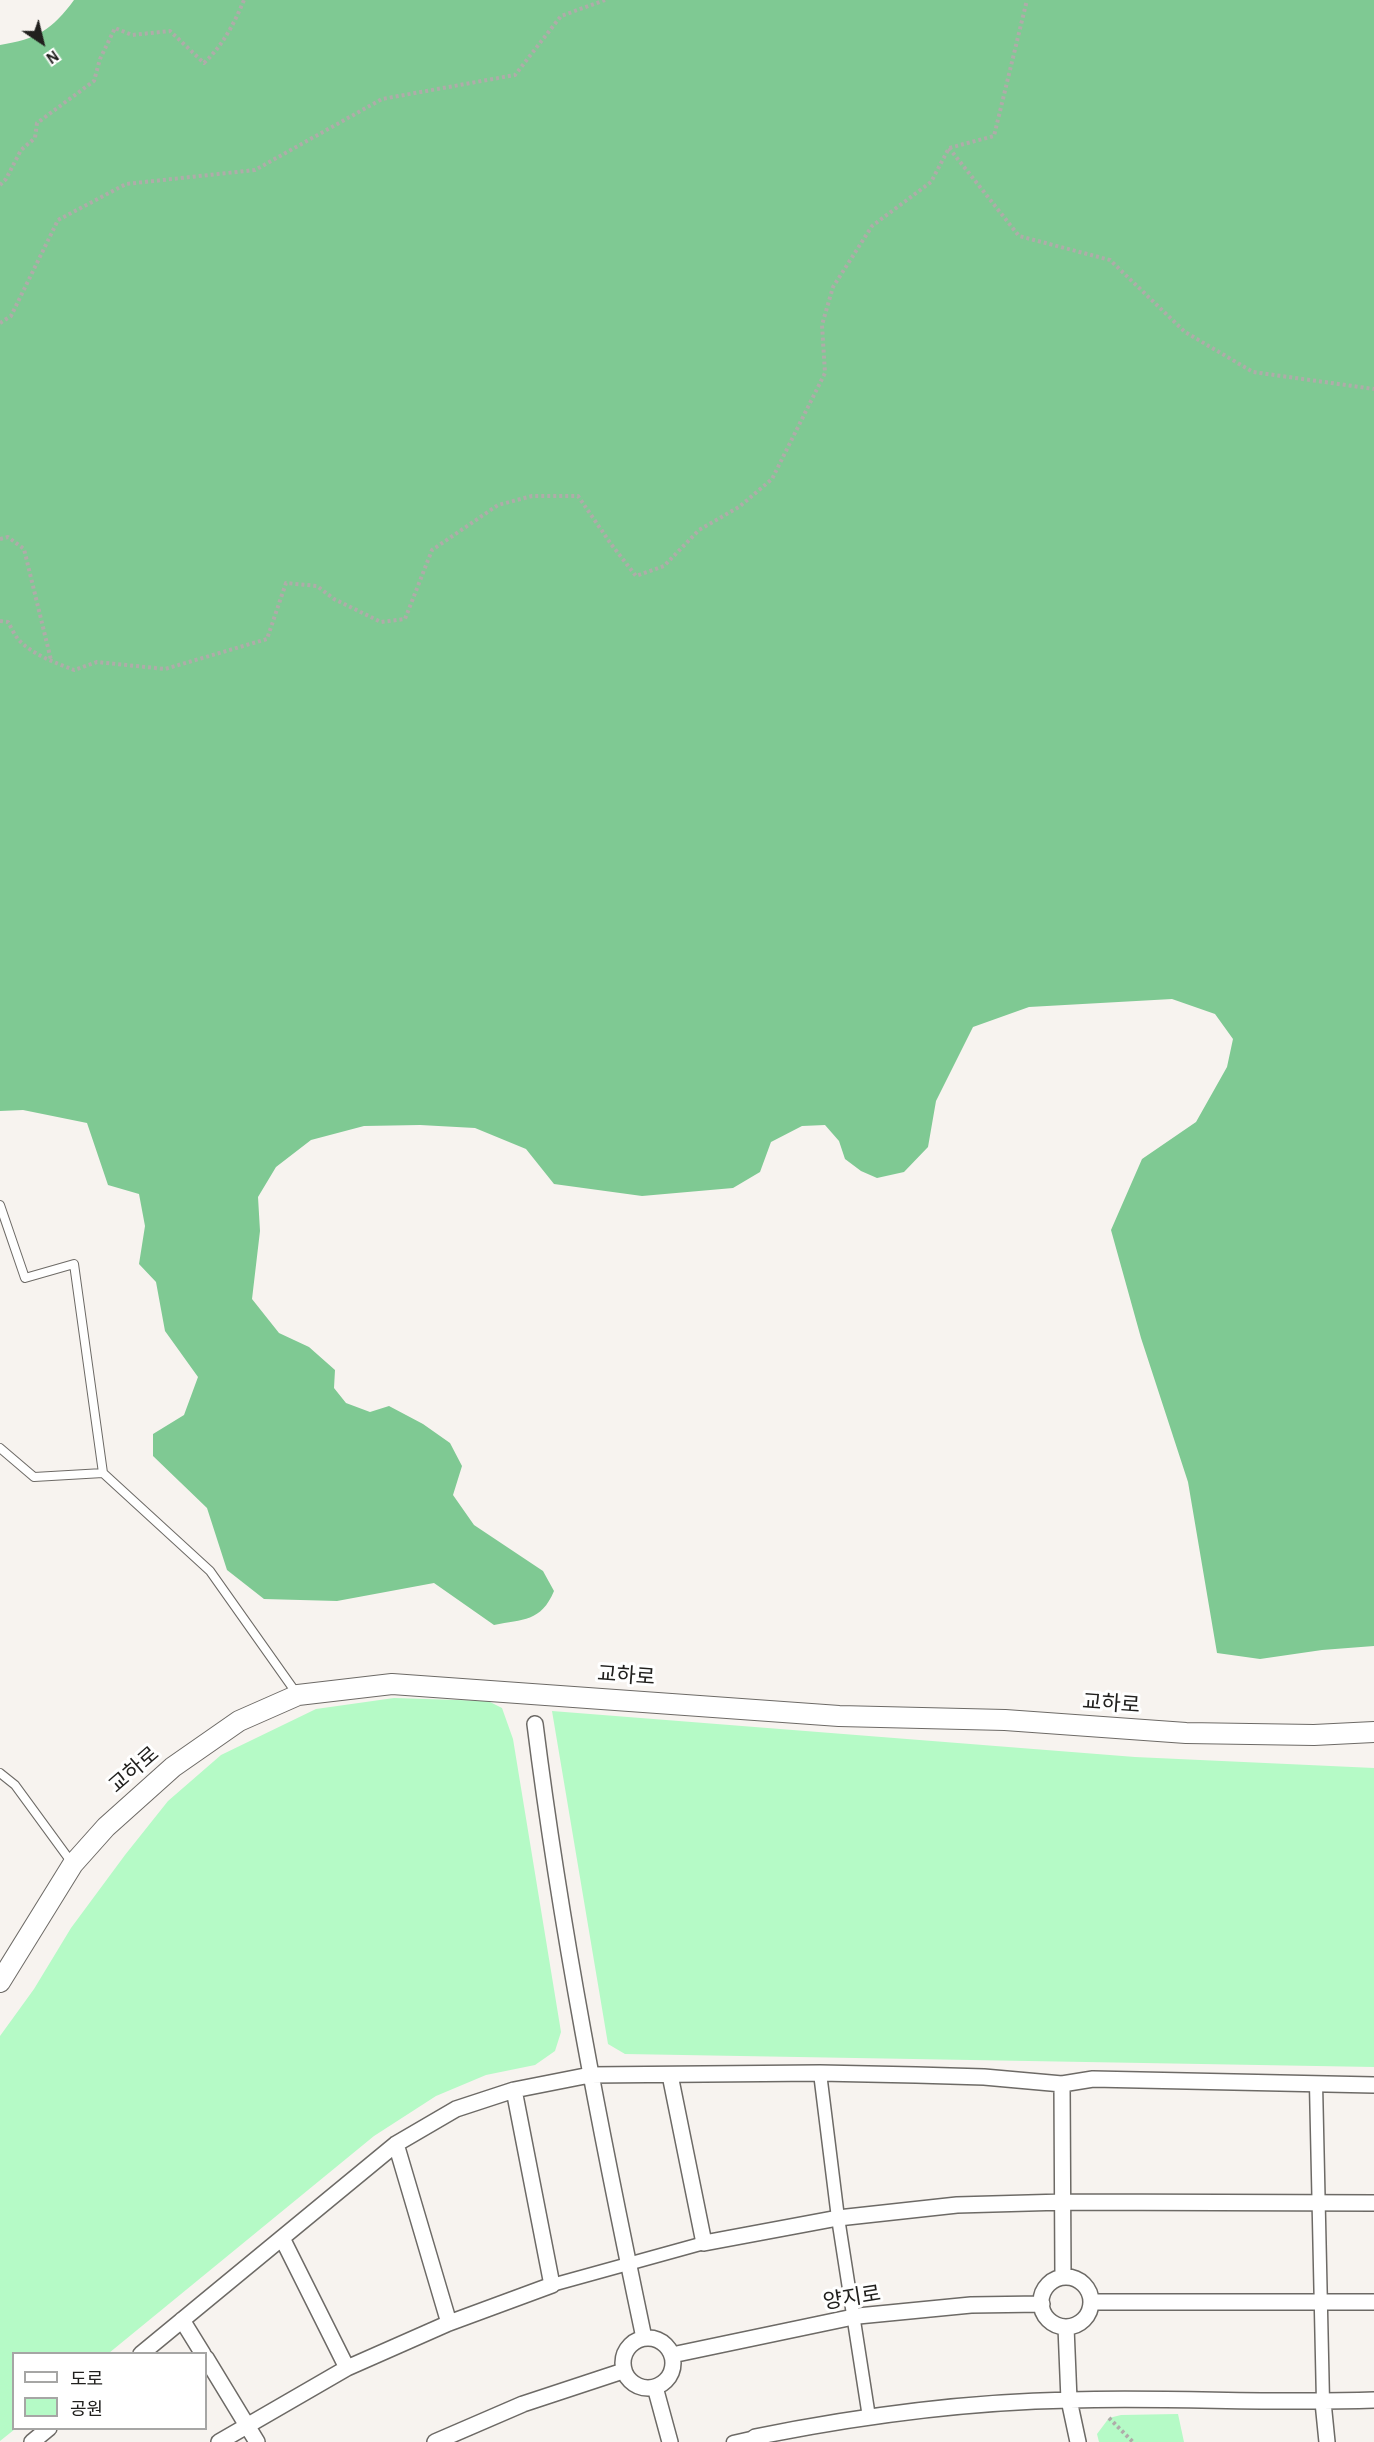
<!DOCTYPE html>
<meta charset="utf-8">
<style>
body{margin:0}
#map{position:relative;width:1374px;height:2442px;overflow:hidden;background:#f7f3ef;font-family:"Alegreya Sans","Noto Sans KR",sans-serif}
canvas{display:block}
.legend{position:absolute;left:12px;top:2352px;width:195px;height:78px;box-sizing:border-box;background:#fff;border:2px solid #a6a6a5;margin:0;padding:8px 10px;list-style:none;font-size:18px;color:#21201e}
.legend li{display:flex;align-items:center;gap:12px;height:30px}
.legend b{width:30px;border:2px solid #a6a6a5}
.north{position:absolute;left:12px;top:12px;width:60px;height:60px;-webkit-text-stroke:4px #fff;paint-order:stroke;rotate:145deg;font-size:16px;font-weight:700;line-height:24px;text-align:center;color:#21201e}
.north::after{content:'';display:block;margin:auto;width:21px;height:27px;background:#21201e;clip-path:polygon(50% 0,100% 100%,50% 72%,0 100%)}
</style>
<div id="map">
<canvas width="1374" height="2442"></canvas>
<ul class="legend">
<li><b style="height:8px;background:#fff"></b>도로</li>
<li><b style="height:16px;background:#b5fac6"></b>공원</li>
</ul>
<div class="north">N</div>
</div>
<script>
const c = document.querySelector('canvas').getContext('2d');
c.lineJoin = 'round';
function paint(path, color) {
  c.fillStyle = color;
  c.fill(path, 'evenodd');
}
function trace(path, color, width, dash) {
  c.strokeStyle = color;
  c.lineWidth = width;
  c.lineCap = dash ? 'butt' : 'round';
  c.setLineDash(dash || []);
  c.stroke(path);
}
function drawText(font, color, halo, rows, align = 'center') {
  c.font = font + ' "Alegreya Sans","Noto Sans KR",sans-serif';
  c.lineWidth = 6;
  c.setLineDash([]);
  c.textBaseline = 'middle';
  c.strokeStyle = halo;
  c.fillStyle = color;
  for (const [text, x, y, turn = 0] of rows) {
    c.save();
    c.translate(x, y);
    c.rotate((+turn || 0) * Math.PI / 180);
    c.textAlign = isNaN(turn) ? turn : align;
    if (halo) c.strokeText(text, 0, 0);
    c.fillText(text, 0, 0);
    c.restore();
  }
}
const green = new Path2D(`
 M394,1698l94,3 14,7 11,31 48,293 -6,19 -20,14 -49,10 -50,21 -62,40 -265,217 -95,1 1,75 -15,12v-405l34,-47 37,-61 54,-73 43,-54 53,-46 95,-46z
 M552,1711l583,46 239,11v299l-749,-13 -17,-10z
 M1178,2414l6,28h-85l-2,-8 12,-16 12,-3z`);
const forest = new Path2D(`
 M74,0h1300v1646l-52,4 -62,9 -43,-6 -29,-171 -47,-144 -30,-108 31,-71 54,-37 31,-55 6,-28 -18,-25 -43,-15 -143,8 -56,20 -37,74 -8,46 -24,25 -27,6 -16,-7 -16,-12 -6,-18 -14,-16 -23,1 -31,16 -11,30 -27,16 -91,8 -88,-12 -28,-35 -51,-21 -55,-3 -56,1 -53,14 -35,27 -18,30 2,34 -8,68 27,34 30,14 26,23 -1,18 12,15 24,9 19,-6 34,18 27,19 12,23 -9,29 21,30 69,46 11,20c-13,31 -31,28 -60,34l-60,-42 -97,18 -73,-2 -37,-29 -20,-62 -54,-52v-22l31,-19 14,-38 -33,-46 -9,-49 -17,-18 6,-38 -6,-32 -31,-9 -21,-62 -64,-13 -23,1v-1066c37,-6 52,-15 74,-45z`);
const path = new Path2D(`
 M949,148l70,88 91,24 75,72 68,40 121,17
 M0,185l6,-6 15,-29 14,-12 2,-15 57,-42 6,-22 15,-31 17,7 38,-4 34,32c19,-18 30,-39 40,-63
 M0,323l11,-7 47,-96 68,-36 129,-14 127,-71 133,-24 46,-59 44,-16
 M0,539l8,-2 16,12 27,111
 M0,621l8,1c3,5 6,12 10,17 13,15 38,24 56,31l23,-8 68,7 102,-30 19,-56 31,3 17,13 47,23 24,-3 27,-69 66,-45 34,-9h46l33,48 25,32 28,-10 35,-36 40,-23 33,-28 53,-106 -3,-48 11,-38 39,-61 59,-44 18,-34 45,-12 33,-136
 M1109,2418l24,24`);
const service = new Path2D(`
 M0,1205l25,73 49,-14 29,209 107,98 87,123
 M0,1448l34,29 69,-4
 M0,1773l15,12 57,78`);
const pedestrian = new Path2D(`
 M820,2073l18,145 31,199
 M1316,2084l7,318
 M552,2285l152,-42
 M733,2442l22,-5`);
const minor = new Path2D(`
 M535,1724c26,207 66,410 109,614
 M670,2075l34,168 134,-25 119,-13 107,-3 310,1
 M1062,2084l1,193
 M396,2144l53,179
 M282,2238l65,130
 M1041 2302a25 25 0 1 1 50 0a25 25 0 1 1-50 0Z
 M1092,2302h282
 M182,2320l21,34
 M1066,2327l3,73 9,42
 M623 2363a25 25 0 1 1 50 0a25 25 0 1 1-50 0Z
 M141,2354l255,-210 60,-35 58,-19 76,-15 230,-2 96,2 68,2 78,7 31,-5 281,6
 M672,2355l186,-39 113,-11 71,-1
 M206,2358l51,84
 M655,2387l15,55
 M1323,2402l4,40
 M32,2442l17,-14
 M219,2442l128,-74 102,-45 103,-38 -38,-195
 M435,2442l88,-38 100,-33
 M757,2442l-2,-5c104,-21 209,-35 315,-37 101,-3 203,4 304,0`);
const tertiary = new Path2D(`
 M0,1982l73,-118 33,-37 67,-60 66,-46 59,-26 94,-11 447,32 166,4 181,13 128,2 60,-3`);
const streetNames = [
 ["교하로",626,1676,4],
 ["교하로",1111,1704,4],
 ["교하로",134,1770,-41],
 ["양지로",852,2298,-9]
];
paint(green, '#b5fac6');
paint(forest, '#7fc993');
trace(service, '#6d6a66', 10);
trace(pedestrian, '#6d6a66', 15);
trace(minor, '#6d6a66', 18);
trace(tertiary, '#6d6a66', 22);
trace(path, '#afaca9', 4, [3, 3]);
trace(service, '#fff', 8);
trace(pedestrian, '#fff', 12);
trace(minor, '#fff', 15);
trace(tertiary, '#fff', 20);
drawText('21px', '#21201e', '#fff', streetNames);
</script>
